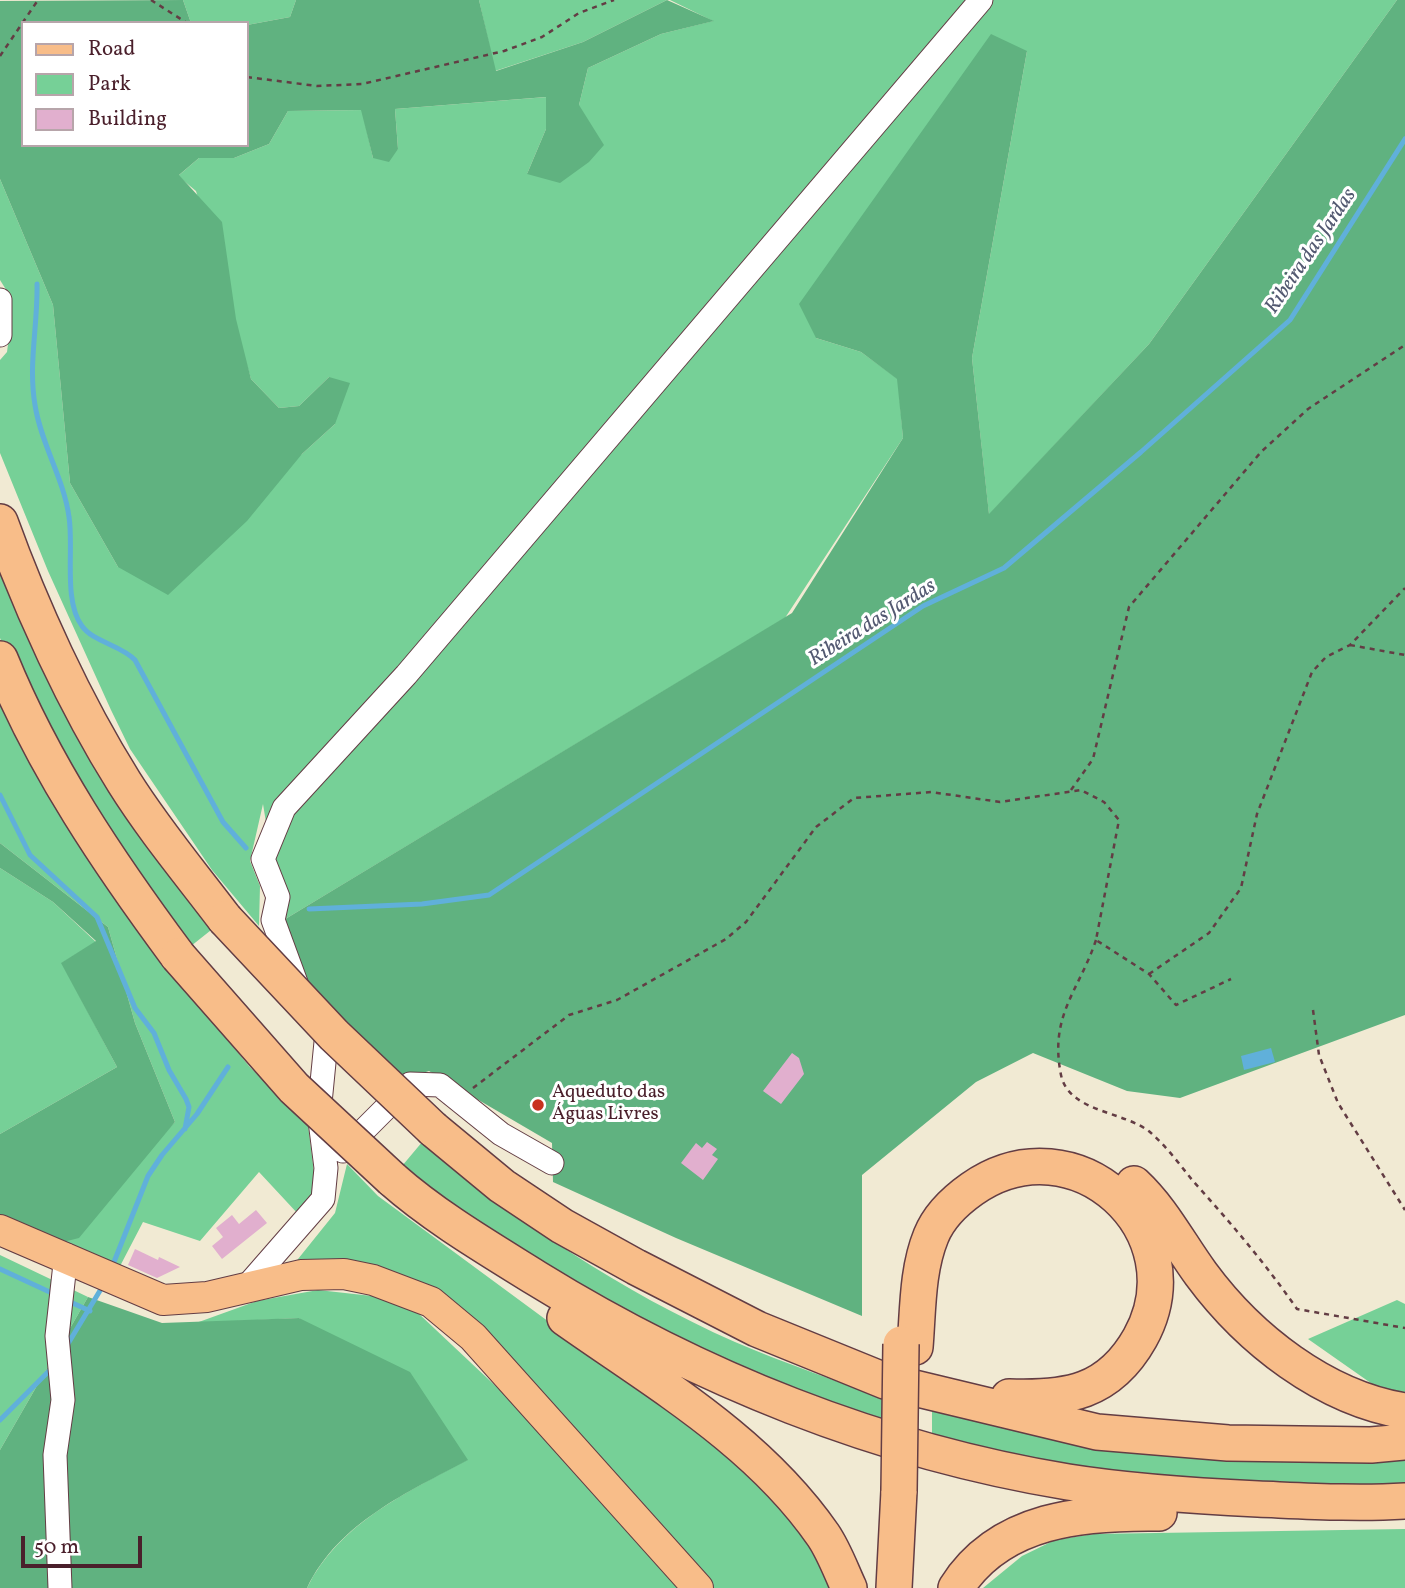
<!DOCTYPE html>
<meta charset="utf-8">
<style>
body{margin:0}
#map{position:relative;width:1405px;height:1588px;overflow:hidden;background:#f1ead3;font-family:Vollkorn,serif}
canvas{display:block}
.legend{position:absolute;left:21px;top:21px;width:228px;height:126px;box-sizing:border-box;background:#fff;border:2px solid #b7a5aa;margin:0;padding:9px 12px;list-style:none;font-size:21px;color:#4a1f2b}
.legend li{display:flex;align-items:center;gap:14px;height:35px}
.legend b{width:35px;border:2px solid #b7a5aa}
.scale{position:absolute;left:21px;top:1536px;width:121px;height:32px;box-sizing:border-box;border:4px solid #4a1f2b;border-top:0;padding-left:9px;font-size:21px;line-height:24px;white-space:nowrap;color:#4a1f2b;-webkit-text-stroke:5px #fff;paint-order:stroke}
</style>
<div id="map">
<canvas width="1405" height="1588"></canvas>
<ul class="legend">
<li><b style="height:9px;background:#f8bd89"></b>Road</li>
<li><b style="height:19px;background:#76d097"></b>Park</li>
<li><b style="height:19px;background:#e1afce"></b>Building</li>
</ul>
<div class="scale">50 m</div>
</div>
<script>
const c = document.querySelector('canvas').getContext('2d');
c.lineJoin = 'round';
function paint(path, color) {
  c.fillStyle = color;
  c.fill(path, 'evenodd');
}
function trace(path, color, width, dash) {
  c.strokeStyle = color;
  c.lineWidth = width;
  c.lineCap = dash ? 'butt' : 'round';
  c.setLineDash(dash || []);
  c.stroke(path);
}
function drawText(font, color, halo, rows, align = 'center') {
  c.font = font + ' Vollkorn,serif';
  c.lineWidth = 6;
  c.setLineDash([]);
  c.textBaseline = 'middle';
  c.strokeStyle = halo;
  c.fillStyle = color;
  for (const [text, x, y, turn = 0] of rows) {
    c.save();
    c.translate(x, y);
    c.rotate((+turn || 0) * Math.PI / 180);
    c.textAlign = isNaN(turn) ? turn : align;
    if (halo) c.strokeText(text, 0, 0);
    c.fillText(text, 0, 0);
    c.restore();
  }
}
const green = new Path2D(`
 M183,0h113l-6,17 -43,8v-2h-56z
 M479,0h188l-84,42 -88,29z
 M670,0h727l-248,344 -160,171 -17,-157 55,-307 -211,287 45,14 37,27 5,59 -118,180 -503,303 -19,-117 -13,57 10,25 -1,40 -47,-56 -82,-121 -19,-39 -63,-139 -48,-118v-93l7,-8 5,-38 -2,-18 -10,-16v-101l53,126 17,178 48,84 184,-113 33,-30 -6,-47 -30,29 -20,2 -28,-29 -55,-188 -18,-15 21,-18h35l35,-14 19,-33 74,-1 11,48 25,-9 -3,-40 152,-12 -1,32 -19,45 52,-69 9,-37 73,-34 52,-13z
 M0,548l220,375 -29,23 -75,-98 -107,-188 -9,-22z
 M0,705l136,223 113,138 59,59 8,62 -17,28 -40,-43 -59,69 -57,-19 -25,48 -59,-27 116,-121 -40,-99 -27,-96 -108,-84z
 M0,868l53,34 43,40 -34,21 55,104 -117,67z
 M423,1141c94,81 199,151 312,201 51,22 103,39 154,59l-1,30 -140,-50 -295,-170 -51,-45z
 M347,1164l31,32 372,274 58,61 30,57h-126l-275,-291 -143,-33 41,-51z
 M0,1255l88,42 -88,153z
 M318,1290l54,6 46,17 85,80 177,195h-373c31,-64 100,-96 160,-128l-168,-142 -103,5 61,-22z
 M1397,1300l8,4v96l-20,-7 -77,-54z
 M932,1411c53,12 107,25 161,35 103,18 208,16 312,14v31l-237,-3 -236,-43z
 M1405,1529v59h-422l39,-32 33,-16 39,-6z`);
const forest = new Path2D(`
 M183,0l8,23h-168v122h224v-120l43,-8 6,-17h183l17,71 87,-29 84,-42 47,21 -53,13 -73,34 -9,37 25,40 -15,17 -29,21 -33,-9 19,-45v-32l-151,12 3,40 -9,13 -16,-4 -12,-48 -73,1 -19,33 -35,14h-35l-20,17 43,47 14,97 15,60 28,29 20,-2 30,-29 21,6 -15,41 -33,30 -55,67 -79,74 -50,-28 -48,-84 -17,-178 -53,-126v-178z
 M1397,0h8v1015l-225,83 -53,-7 -94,-38 -57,29 -114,93v141l-186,-78 -123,-56 -1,-39 -123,-72 -28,9 -99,-103 -20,-56 510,-308 111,-175 -6,-59 -36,-27 -45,-14 -17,-34 192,-270 36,17 -55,307 17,156 160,-170z
 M0,843l108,84 27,96 40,99 -96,116 -20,5 -59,-24v-85l117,-67 -56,-104 35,-22 -43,-39 -53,-34z
 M88,1297l74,26 137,-5 111,54 58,88c-60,32 -130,63 -161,128h-307v-138z`);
const water = new Path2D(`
 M1271,1048l4,14 -31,8 -3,-14z`);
const stream = new Path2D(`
 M37,284c1,41 -9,80 -2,121 6,39 29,74 34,112 5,31 -6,84 13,109 11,16 39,19 53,34l88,162 23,26
 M0,795l30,60 67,62 38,91 19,25 15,37 17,29 3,8 -4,22
 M309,909l113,-5 67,-9 434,-289 81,-38 137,-116 149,-132 115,-181
 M112,1267l36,-91 14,-21 35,-41 31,-47
 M0,1269l54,25
 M66,1300l24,11
 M66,1347l38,-63
 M0,1420l53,-53`);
const building = new Path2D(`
 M792,1053l7,5 5,16 -23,30 -18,-13z
 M707,1142l10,7 -5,6 6,4 -15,21 -22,-17 15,-20 6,5z
 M256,1210l11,13 -45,36 -10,-13 11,-9 -7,-9 16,-13 7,9z
 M135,1249l23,11 1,-3 21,10 -23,11 -29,-13z`);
const path = new Path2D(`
 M151,0l36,23
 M0,56l38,-56
 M247,77l70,9 45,-2 142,-33 38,-14 37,-24 35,-13
 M1350,645l55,10
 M1071,790l22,-31 36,-152 132,-155 47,-43 97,-64
 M1096,940c-17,51 -47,75 -35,135 8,38 65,36 90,58 16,14 29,32 42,48 37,41 72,82 104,128l108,19
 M1149,974l60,-41 32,-45 16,-74 55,-142 14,-15 24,-12 55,-57
 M1313,1010l6,45 19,48 67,107
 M473,1088l96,-73 48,-15 109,-61 20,-17 70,-95 38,-29 77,-6 69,10 81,-12 23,12 15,18 -23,120 53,34 27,31 55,-26`);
const minor = new Path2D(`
 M0,300v35
 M298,988l-25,-68 5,-23 -15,-38 21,-51 122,-133 575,-675
 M343,1151l67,-67 30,1 61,49 51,29
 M247,1286l76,-87 3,-31 -7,-55 8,-81 -6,-9
 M60,1588l-5,-133 8,-55 -6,-64 9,-81`);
const major = new Path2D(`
 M0,1230l163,70 44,-3 94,-22 43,-1 29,6 58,22 42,35 225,251`);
const highway = new Path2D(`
 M0,522c31,86 75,182 124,260 30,48 67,92 101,137
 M0,659c44,108 109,204 178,297
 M433,1129l69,57 60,40 74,41 121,62 128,52 212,51 131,11 143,2 34,-3
 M392,1179c43,38 96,69 144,99 162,100 343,173 532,204 63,10 126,14 190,17 49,2 98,5 147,2
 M1134,1184c28,26 45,60 67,90 48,65 123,124 204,137
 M565,1318c92,65 193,123 258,217 11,16 18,36 26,53
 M915,1347c3,-36 2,-77 16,-111 8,-20 24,-35 41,-47 103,-72 227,43 168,149 -31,55 -73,61 -131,59
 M894,1588l5,-97
 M956,1588c44,-70 128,-76 203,-75`);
const highwayBridge = new Path2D(`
 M225,919l109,116 99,94
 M178,956l116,132 98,91
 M899,1491l2,-147`);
const markers = [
 [538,1105,7,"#c8321e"]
];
const poiNames = [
 ["Aqueduto das",552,1094],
 ["Águas Livres",552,1116]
];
const waterNames = [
 ["Ribeira das Jardas",1312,252,-56],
 ["Ribeira das Jardas",873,624,-32]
];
paint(green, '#76d097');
paint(forest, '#60b280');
paint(water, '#60b0da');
trace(stream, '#60b0da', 5);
paint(building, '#e1afce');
trace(minor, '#633d44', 25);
trace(major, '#633d44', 32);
trace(highway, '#633d44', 38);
trace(path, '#633d44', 2.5, [5, 5]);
trace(minor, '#fff', 23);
trace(major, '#f8bd89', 30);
trace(highway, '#f8bd89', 35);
trace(highwayBridge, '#633d44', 38, []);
trace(highwayBridge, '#f8bd89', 35);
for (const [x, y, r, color] of markers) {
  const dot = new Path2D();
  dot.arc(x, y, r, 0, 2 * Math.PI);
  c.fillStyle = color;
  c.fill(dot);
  trace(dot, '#fff', 2.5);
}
drawText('19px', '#4a1f2b', '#fff', poiNames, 'left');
drawText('italic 21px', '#535971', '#fff', waterNames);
</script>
